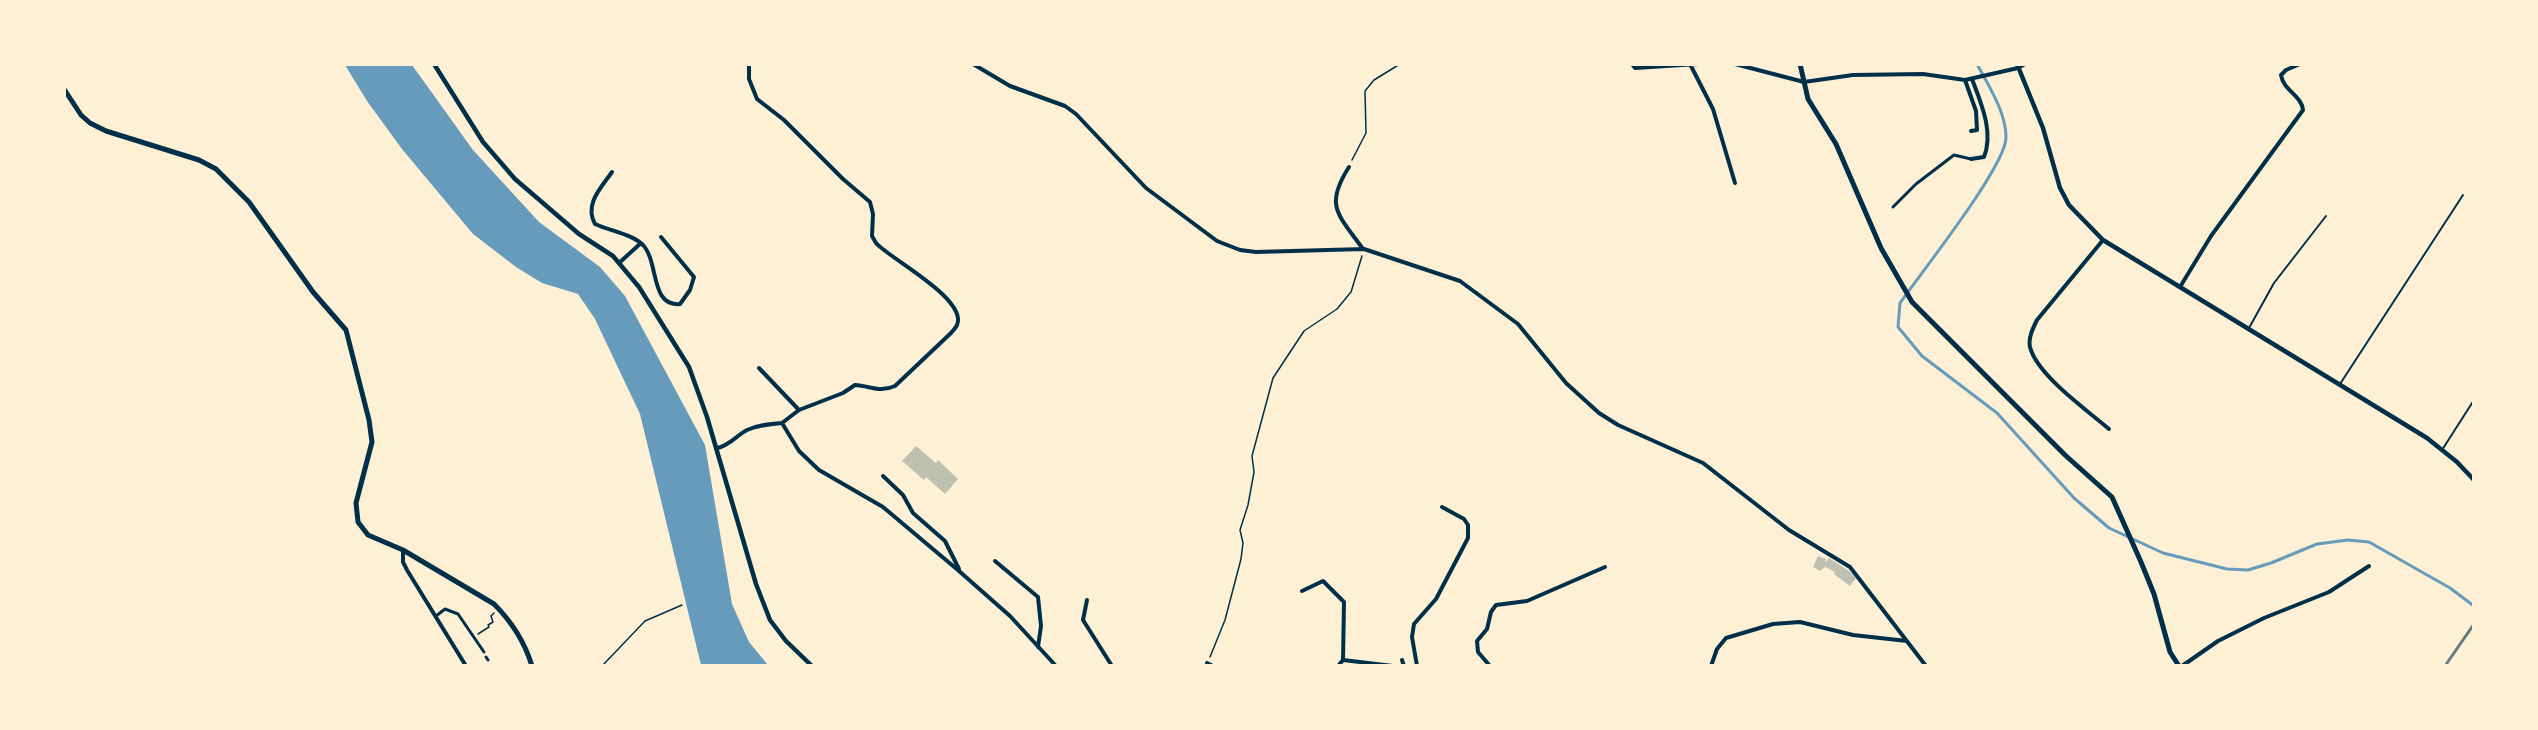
<!DOCTYPE html>
<style>
body{margin:0}
#map{position:relative;width:2538px;height:730px;overflow:hidden;background:#fdf0d5;font-family:Lora,serif}
canvas{display:block}
.frame{position:absolute;inset:0;border:66px solid #fdf0d5;pointer-events:none}
</style>
<div id="map">
<canvas width="2538" height="730"></canvas>
<div class="frame"></div>
</div>
<script>
const c = document.querySelector('canvas').getContext('2d');
c.lineJoin = 'round';
function paint(path, color) {
  c.fillStyle = color;
  c.fill(path, 'evenodd');
}
function trace(path, color, width, dash) {
  c.strokeStyle = color;
  c.lineWidth = width;
  c.lineCap = dash ? 'butt' : 'round';
  c.setLineDash(dash || []);
  c.stroke(path);
}
const water = new Path2D(`
 M345,65h67l61,85 66,72 61,45 25,29 80,149 27,159 17,38 19,23h-67l-61,-251 -45,-95 -17,-25 -36,-11 -26,-16 -43,-33 -71,-85 -35,-48z`);
const stream = new Path2D(`
 M1977,64c11,21 29,48 29,73 1,28 -86,137 -106,166l-2,24 24,29 75,57 77,85 35,30 54,25 64,16 21,1 23,-7 46,-19 31,-4 21,2 81,46 24,18`);
const building = new Path2D(`
 M916,446l20,17 2,-3 20,19 -13,15 -19,-17 -2,3 -22,-19z
 M1818,556l8,3 -1,4 4,-5 20,13 7,7 -6,8 -16,-12 1,-2 -10,-5 -5,4 -7,-4z`);
const path = new Path2D(`
 M1352,160l14,-27 -1,-42 9,-11 26,-16
 M478,634l11,-7 -1,-2 5,-3 -2,-6 3,-3
 M1210,657l15,-37 16,-61 2,-16 -3,-13 8,-25 6,-33 -2,-16 21,-78 31,-47 33,-22 14,-17 11,-36
 M602,666l43,-45 37,-16`);
const service = new Path2D(`
 M2249,328l25,-45 52,-67
 M2340,384l123,-189
 M2442,450l32,-50`);
const pedestrian = new Path2D(`
 M1893,207l23,-23 38,-29 17,4
 M436,616l9,-7 13,5 26,38
 M486,657l2,3`);
const minor = new Path2D(`
 M749,64v15l8,20 27,21 59,59 27,23 3,12 -1,22 4,7c14,16 92,56 81,82 -1,3 -4,5 -6,8l-56,53c-16,7 -24,0 -40,-1l-12,8 -44,17 -17,13
 M973,64l37,22 55,20 11,8 70,74 71,53 23,9 16,2 108,-3 96,32 58,43 48,59 33,30 19,12 85,38 86,67 61,37 76,99
 M1632,64l3,4 63,-4
 M1735,64l69,18 49,-7 70,-1 42,6 53,-12 7,-4
 M1691,66l22,43 22,74
 M1965,80l11,31 1,19 -6,1
 M1971,159l13,-2c10,-25 -3,-54 -12,-78
 M1349,167c-25,39 -11,47 14,82
 M612,172c-11,16 -28,32 -17,52 15,7 37,10 48,21 16,17 7,62 37,59l10,-14 4,-13 -33,-40
 M2103,240l-66,80c-4,8 -9,18 -7,27 7,28 57,63 79,82
 M619,263l22,-20
 M2180,287l31,-51 92,-126c-1,-14 -20,-20 -22,-35l5,-5 14,-6
 M759,368l40,42
 M717,448c12,-2 20,-13 30,-18 11,-5 23,-6 35,-7l17,28 20,19 64,37 76,64 51,45 46,50
 M883,476l20,19 10,18 32,28 14,28
 M403,550v12l4,8 59,96
 M995,561l43,36 3,29 -3,21
 M1302,591l21,-10 21,21 -1,58
 M1087,600l-4,20 29,46
 M1402,660l2,6
 M1207,663l6,3
 M1338,666l5,-6 50,6
 M1417,666l-5,-29 2,-13 22,-25 32,-61v-13l-4,-6 -22,-12
 M1490,666l-12,-14 -1,-11 10,-12 4,-17 5,-7 31,-4 78,-34
 M1711,666l6,-17 9,-11 47,-14 27,-2 53,13 54,6
 M2182,666l36,-25 46,-23 65,-26 40,-26`);
const tertiary = new Path2D(`
 M434,64l49,78 32,37 64,55 34,22 26,31 50,80 18,50 49,167 14,36 16,21 26,25
 M2017,64l26,64 17,60 9,17 34,35 324,198 30,24 17,18`);
const secondary = new Path2D(`
 M1800,64l8,35 28,45 45,104 31,54 153,153 47,42 29,65 13,32 16,58 9,14
 M64,89l17,26 9,8 16,8 93,29 17,9 33,33 64,90 33,38 23,90 3,22 -16,61 2,19 10,13 35,15 91,54c17,17 31,39 38,62`);
const rail = new Path2D(`
 M2445,666l29,-42`);
paint(water, '#669bbc');
trace(stream, '#669bbc', 3);
paint(building, '#bec0b2');
trace(path, '#003049', 1.5);
trace(service, '#003049', 2);
trace(pedestrian, '#003049', 3);
trace(minor, '#003049', 4);
trace(tertiary, '#003049', 4.5);
trace(secondary, '#003049', 5);
trace(rail, '#657d81', 3);
</script>
